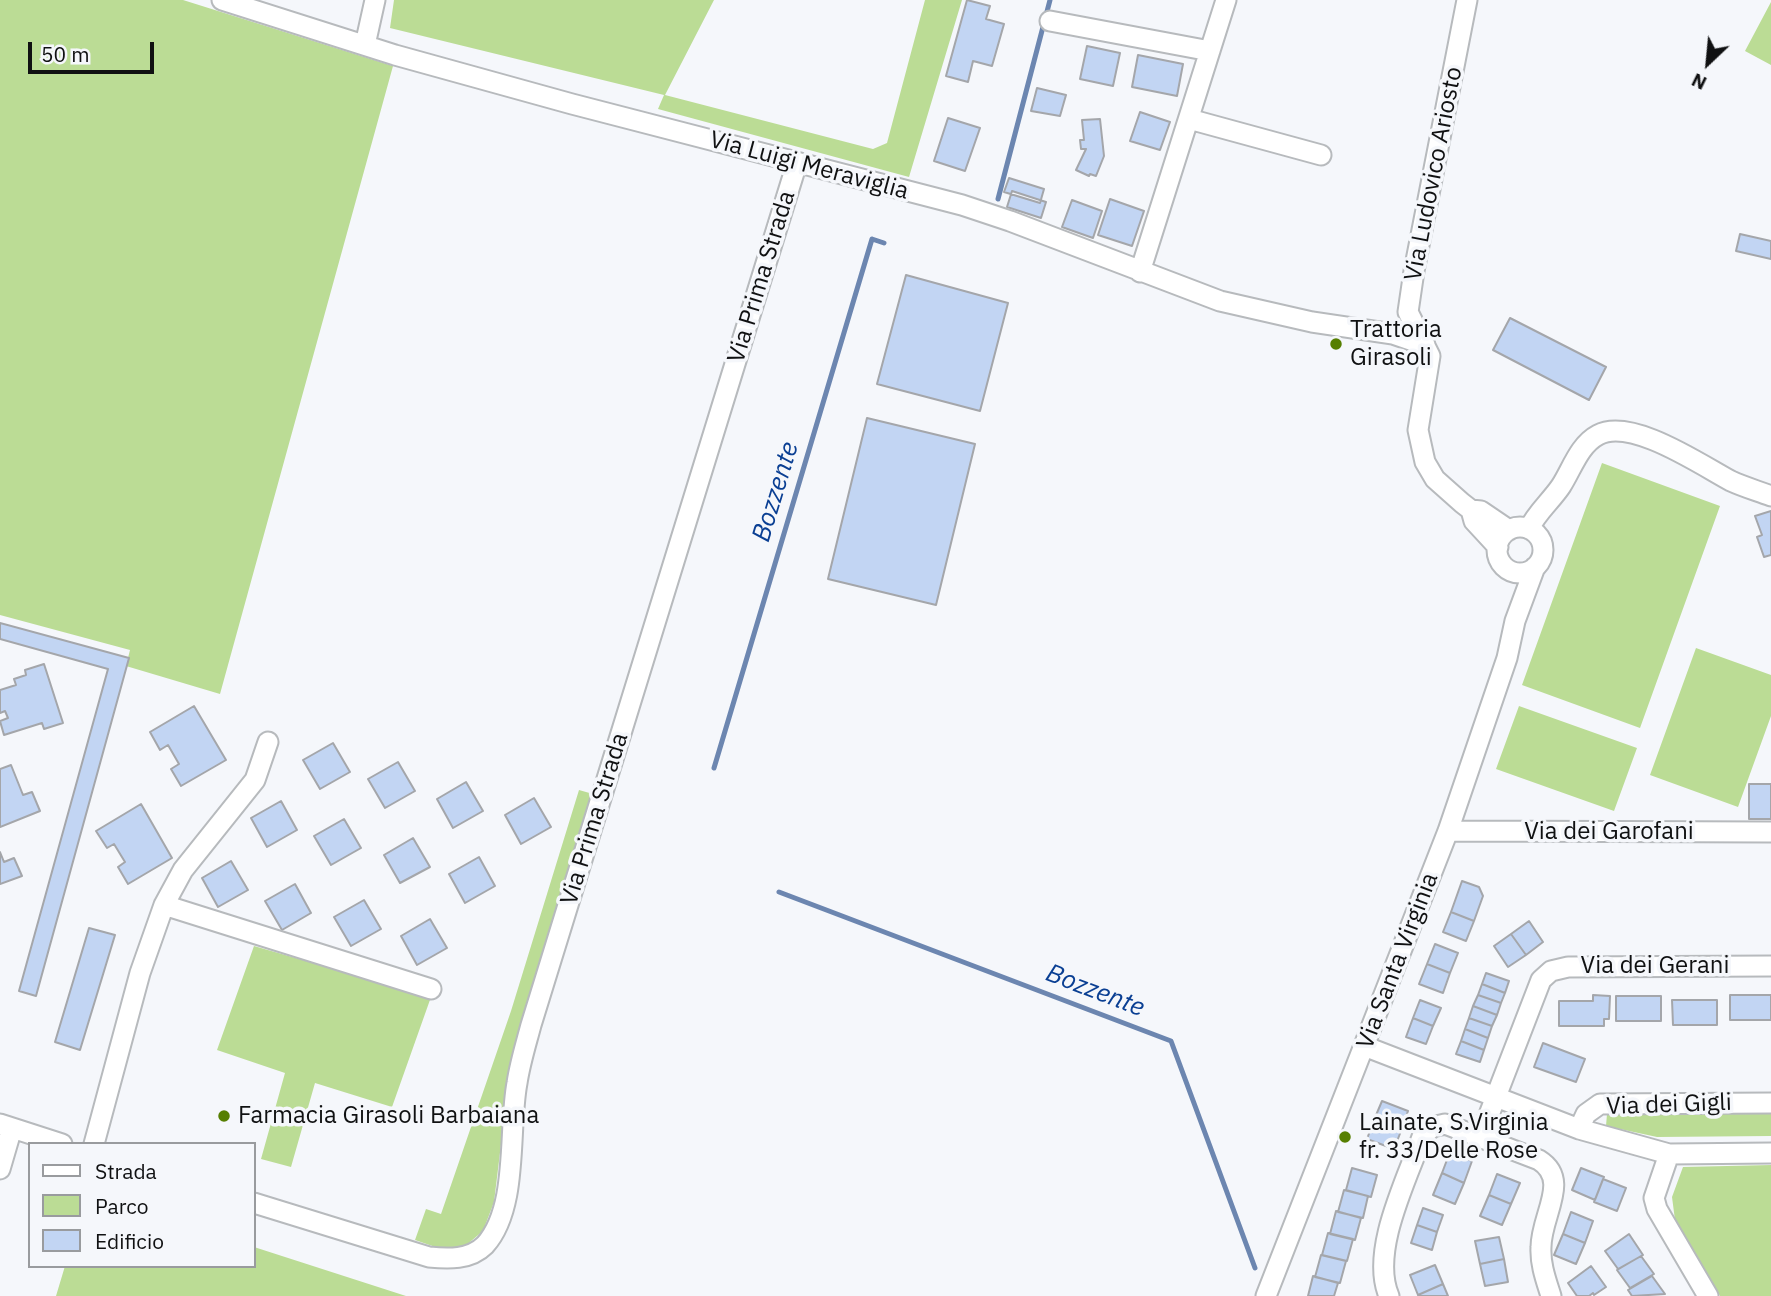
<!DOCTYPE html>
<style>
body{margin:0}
#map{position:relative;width:1771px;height:1296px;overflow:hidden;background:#f5f7fb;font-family:"IBM Plex Sans",sans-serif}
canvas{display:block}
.legend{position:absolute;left:28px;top:1142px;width:228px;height:126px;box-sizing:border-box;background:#f5f7fb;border:2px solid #999b9e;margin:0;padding:9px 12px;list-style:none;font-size:21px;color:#101112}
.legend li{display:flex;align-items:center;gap:14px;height:35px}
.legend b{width:35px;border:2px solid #999b9e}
.north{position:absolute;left:1673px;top:28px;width:70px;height:70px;-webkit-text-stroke:5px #f5f7fb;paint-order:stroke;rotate:206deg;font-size:19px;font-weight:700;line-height:28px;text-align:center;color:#101112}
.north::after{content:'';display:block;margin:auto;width:24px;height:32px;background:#101112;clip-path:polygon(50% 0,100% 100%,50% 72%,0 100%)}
.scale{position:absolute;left:28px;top:42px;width:126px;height:32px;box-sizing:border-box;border:4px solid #101112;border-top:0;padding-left:9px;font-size:21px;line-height:24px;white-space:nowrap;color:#101112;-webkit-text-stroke:5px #f5f7fb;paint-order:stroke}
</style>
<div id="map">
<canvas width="1771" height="1296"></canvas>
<ul class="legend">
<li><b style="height:9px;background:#fff"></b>Strada</li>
<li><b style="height:19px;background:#bbdc95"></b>Parco</li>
<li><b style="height:19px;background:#c2d5f3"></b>Edificio</li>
</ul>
<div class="north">N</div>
<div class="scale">50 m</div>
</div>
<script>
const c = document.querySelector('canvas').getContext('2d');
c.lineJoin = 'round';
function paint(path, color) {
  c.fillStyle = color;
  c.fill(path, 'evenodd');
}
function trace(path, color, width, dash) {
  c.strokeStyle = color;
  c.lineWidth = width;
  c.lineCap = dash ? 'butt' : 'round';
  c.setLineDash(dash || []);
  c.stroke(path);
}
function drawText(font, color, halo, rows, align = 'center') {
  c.font = font + ' "IBM Plex Sans",sans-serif';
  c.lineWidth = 7;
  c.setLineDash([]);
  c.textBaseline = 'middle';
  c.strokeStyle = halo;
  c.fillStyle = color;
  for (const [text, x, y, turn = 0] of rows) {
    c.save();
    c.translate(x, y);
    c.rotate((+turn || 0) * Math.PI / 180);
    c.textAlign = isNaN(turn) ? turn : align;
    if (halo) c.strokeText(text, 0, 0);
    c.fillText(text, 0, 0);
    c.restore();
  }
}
const green = new Path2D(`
 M0,0h183l210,66 -173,628 -94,-28 4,-16 -130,-35z
 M394,0h320l-49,95 208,54 14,-6 38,-143h37l-53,177 -251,-68 6,-14 -274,-67z
 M1771,2v63l-26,-14z
 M1602,463l118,43 -80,222 -118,-43z
 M1696,648l75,27v41l-33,91 -88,-32z
 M1519,706l118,42 -23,63 -118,-42z
 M579,790l14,4 -85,293 -14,115 -11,29 -19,16 -20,3 -29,-10 11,-31 15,5 70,-203z
 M254,946l177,51 -39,110 -77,-24 -24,84 -30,-8 24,-86 -68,-23z
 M1771,1113v23l-114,1 -51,-11 1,-12z
 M1771,1165v131h-51l-45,-76 -3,-23 11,-30z
 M254,1247l152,49h-350l9,-30h189z`);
const stream = new Path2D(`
 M998,199l52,-199
 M714,768l158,-529 12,4
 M779,892l392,149 84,227`);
const building = new Path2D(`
 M967,0l23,6 -4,13 18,5 -12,42 -19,-5 -5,21 -22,-6z
 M1087,46l33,7 -7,33 -33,-7z
 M1138,55l45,9 -6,32 -45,-9z
 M1037,88l29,7 -6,21 -29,-5z
 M1140,112l30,10 -10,28 -30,-9z
 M948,118l32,10 -15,43 -31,-10z
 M1100,119l4,37 -8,20 -6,-2 -1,2 -13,-6 10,-21h-5l-1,-9h4l-2,-20z
 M1009,178l35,11 -4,14 -36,-11z
 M1012,191l34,11 -5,16 -34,-11z
 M1110,199l34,12 -12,35 -34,-11z
 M1072,200l30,11 -9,27 -31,-11z
 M1740,234l31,7v18l-35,-8z
 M906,275l102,28 -28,108 -103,-27z
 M1510,318l96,49 -17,33 -96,-50z
 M867,418l108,26 -39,161 -108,-26z
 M1771,511v44l-7,2 -7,-20 5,-2 -7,-19z
 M0,623l129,35 -93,338 -17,-5 89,-322 -108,-30z
 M44,664l19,59 -19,6 -2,-6 -38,12 -4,-14 8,-3 -3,-7 -5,2v-23l16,-5 -2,-6 12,-4 -1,-5z
 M194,706l32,54 -45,26 -10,-17 8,-5 -11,-19 -8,5 -10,-18z
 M333,743l17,29 -30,17 -17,-29z
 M398,762l17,29 -30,17 -17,-29z
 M11,765l12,30 9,-3 8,19 -40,16v-58z
 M466,782l17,29 -30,17 -16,-29z
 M1749,784h22v35h-22z
 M534,798l17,29 -30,17 -16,-29z
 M281,801l16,29 -30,17 -16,-29z
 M141,804l31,54 -44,26 -10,-17 7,-5 -11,-18 -7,4 -11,-17z
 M344,819l17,29 -30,17 -17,-29z
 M413,838l17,29 -30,16 -16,-28z
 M0,852l4,10 10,-4 8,18 -22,8z
 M479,857l16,29 -30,17 -16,-29z
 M231,861l17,29 -30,17 -16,-29z
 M1462,881l17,6 4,9 -9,25 -23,-9z
 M295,884l16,29 -29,17 -17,-29z
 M364,900l17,29 -30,17 -17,-29z
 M1451,912l23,9 -8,20 -23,-9z
 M430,919l17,29 -30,17 -16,-29z
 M1529,921l14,21 -17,13 -15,-21z
 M89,928l26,7 -35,115 -25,-8z
 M1511,934l15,21 -18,12 -14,-21z
 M1435,944l23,9 -8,20 -23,-9z
 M1427,964l23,9 -7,20 -24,-9z
 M1486,973l23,8 -4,12 -23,-9z
 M1482,984l23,9 -4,10 -23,-8z
 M1478,995l23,8 -4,12 -24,-9z
 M1593,995l17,1 -1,23h-5v7h-45v-25h34z
 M1730,995h41v25h-41z
 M1616,996h45v25h-45z
 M1420,1000l21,8 -8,18 -20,-8z
 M1672,1000h45v25h-44z
 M1473,1006l24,9 -5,11 -23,-8z
 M1413,1018l20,8 -7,18 -20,-7z
 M1469,1018l23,8 -4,12 -23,-9z
 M1465,1029l23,9 -4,12 -23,-9z
 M1461,1041l23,9 -4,12 -24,-8z
 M1543,1043l42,16 -9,23 -42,-15z
 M1382,1101l26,10 -7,20 -27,-11z
 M1374,1120l27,11 -7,18 -27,-10z
 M1450,1152l22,9 -8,22 -22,-10z
 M1352,1168l25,7 -6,22 -25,-7z
 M1581,1168l23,9 -9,23 -23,-10z
 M1442,1173l22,10 -9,21 -22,-9z
 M1497,1174l23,9 -9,21 -22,-9z
 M1603,1179l23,9 -9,23 -23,-9z
 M1344,1190l24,6 -5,22 -25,-6z
 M1489,1195l22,9 -9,21 -22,-9z
 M1423,1208l20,7 -6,17 -20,-7z
 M1336,1211l25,7 -6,22 -25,-6z
 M1571,1212l22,9 -8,22 -22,-9z
 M1417,1225l20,7 -5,18 -21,-7z
 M1328,1233l25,6 -6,22 -25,-6z
 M1563,1234l22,9 -9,21 -22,-9z
 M1629,1234l14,21 -25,14 -13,-18z
 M1499,1237l5,22 -24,5 -5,-23z
 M1321,1255l25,6 -6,22 -25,-6z
 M1641,1256l13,18 -24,14 -13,-18z
 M1504,1259l4,23 -23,4 -5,-22z
 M1435,1265l8,19 -25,11 -8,-20z
 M1591,1266l15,21 -12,8 -1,-2 -4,3h-12l-9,-13z
 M1313,1276l25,7 -4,13h-26z
 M1652,1276l13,18 -33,2 -4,-6z
 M1443,1284l5,12h-29l-1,-1z`);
const street = new Path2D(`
 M222,0l173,55 177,49 390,101 48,16 210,80 92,21 81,12 32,11
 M1467,0l-53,271 -6,41 22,44 -12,74 7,32 10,17 27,24 9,7 10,1 28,19
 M1050,21l160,30
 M365,45l10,-45
 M1189,119l132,36
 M1140,272l86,-272
 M1471,510l3,11 24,26
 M1497 550a23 23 0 1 1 46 0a23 23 0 1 1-46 0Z
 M1529,529c7,-16 22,-28 32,-43 11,-17 18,-41 37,-51 33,-18 103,30 133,46 13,6 27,10 40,15
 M1448,831l323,1
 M164,905l267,84
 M1364,1046l215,83 90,25 102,-1
 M0,1124l62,20
 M1579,1129l7,-15 14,-10 171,-1
 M1480,1138l61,-158 10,-9 17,-4 203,-1
 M94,1144l46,-171 24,-68 19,-35 72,-90 13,-38
 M1669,1154l-15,44 3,11 51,87
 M0,1169l12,-41
 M254,1203l175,54c19,2 41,3 56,-12 34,-38 23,-115 32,-162 3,-20 9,-39 14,-58l266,-862
 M1266,1296l182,-465 59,-173 8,-37 20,-54
 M1389,1296c-19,-44 17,-115 33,-159l10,-10 13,-3 94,36c32,20 2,55 2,87 -1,17 5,33 10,49`);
const markers = [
 [1336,344,7,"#567f01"],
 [224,1116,7,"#567f01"],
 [1345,1137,7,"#567f01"]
];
const streetNames = [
 ["Via Luigi Meraviglia",809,166,15],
 ["Via Ludovico Ariosto",1434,174,-79],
 ["Via Prima Strada",762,277,-73],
 ["Via Prima Strada",595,819,-73],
 ["Via dei Garofani",1609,832],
 ["Via Santa Virginia",1398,961,-69],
 ["Via dei Gerani",1655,966],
 ["Via dei Gigli",1669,1105,-2]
];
const poiNames = [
 ["Trattoria",1350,330],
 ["Girasoli",1350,358],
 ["Farmacia Girasoli Barbaiana",238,1116],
 ["Lainate, S.Virginia",1359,1123],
 ["fr. 33/Delle Rose",1359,1151]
];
const waterNames = [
 ["Bozzente",776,492,-73],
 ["Bozzente",1095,991,21]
];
paint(green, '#bbdc95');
trace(stream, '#6c86b0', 5);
paint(building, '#c2d5f3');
trace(building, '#a4a6aa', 2);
trace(street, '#b7babd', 23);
trace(street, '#fff', 19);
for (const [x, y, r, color] of markers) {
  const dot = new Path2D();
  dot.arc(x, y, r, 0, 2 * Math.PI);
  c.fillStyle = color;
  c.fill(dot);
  trace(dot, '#f5f7fb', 2.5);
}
drawText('24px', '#101112', '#f5f7fb', streetNames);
drawText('24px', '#101112', '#f5f7fb', poiNames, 'left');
drawText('italic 26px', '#0a3f93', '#f5f7fb', waterNames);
</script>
